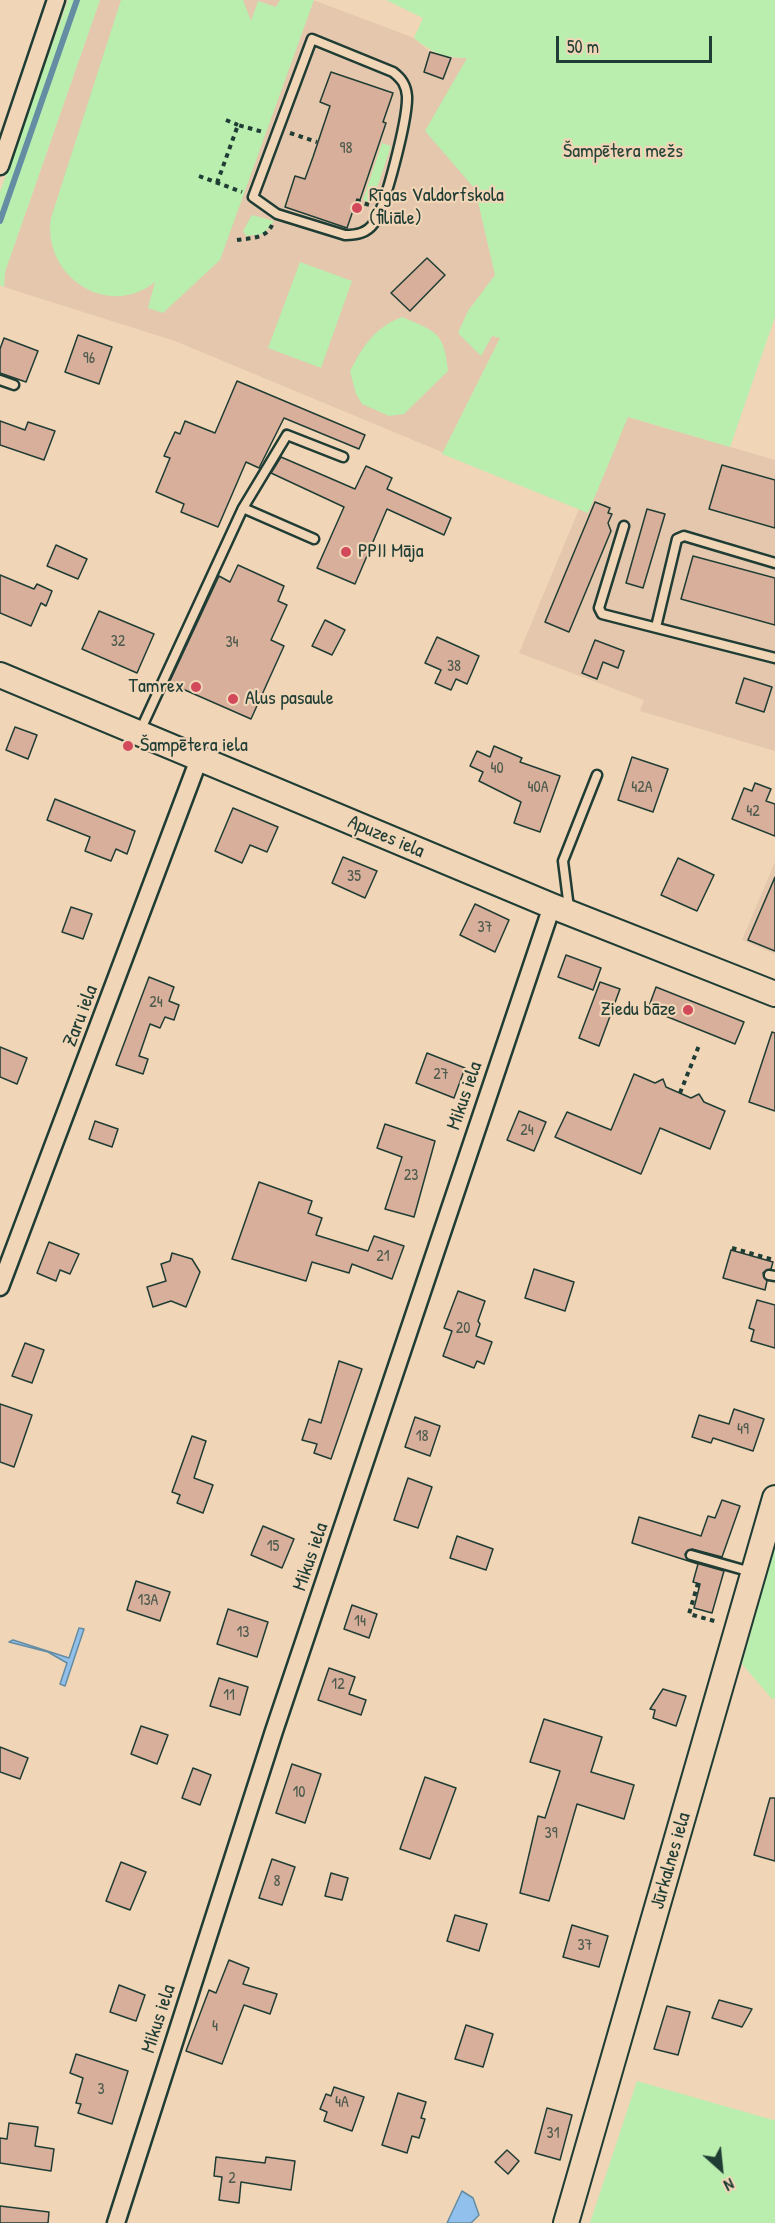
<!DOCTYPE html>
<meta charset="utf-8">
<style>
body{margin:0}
#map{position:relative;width:775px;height:2223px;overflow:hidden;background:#f0d5b7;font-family:"Patrick Hand",sans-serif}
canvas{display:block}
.north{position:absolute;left:691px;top:2139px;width:60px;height:60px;-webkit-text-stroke:4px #f0d5b7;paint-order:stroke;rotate:153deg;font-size:16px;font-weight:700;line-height:24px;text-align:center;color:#1f3d34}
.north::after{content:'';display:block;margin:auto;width:21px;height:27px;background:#1f3d34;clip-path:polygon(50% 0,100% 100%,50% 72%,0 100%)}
.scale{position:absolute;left:556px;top:36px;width:156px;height:27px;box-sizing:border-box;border:3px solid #1f3d34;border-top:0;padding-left:8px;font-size:18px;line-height:21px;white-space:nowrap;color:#1f3d34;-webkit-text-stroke:4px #f0d5b7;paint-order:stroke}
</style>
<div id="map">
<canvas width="775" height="2223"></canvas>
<div class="north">N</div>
<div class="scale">50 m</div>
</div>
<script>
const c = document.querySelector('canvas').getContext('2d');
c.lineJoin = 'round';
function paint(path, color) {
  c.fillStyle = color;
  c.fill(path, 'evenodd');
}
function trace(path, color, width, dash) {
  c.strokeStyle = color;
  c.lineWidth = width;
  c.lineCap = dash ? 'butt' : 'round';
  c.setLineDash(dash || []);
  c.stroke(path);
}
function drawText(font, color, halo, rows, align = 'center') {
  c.font = font + ' "Patrick Hand",sans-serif';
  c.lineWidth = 4.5;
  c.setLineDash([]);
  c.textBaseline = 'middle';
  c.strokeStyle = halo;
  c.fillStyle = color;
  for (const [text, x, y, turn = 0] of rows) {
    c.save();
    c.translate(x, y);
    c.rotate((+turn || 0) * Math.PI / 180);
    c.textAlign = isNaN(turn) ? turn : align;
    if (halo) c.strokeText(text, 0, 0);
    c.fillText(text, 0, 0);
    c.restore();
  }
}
const built = new Path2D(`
 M100,0h213l101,38 16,14 -6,20 19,7 8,-21h16l161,359 147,43v291l-135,-40 4,-11 -125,-47 60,-144 -404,-168 -171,-54 1,-15z
 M775,862v92l-33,-14z`);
const green = new Path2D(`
 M68,0h32l-95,272 -1,15 -4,-2v-93z
 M121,0h122l8,21 7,-20 18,6 4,-7h34l-94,260 -57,53 -15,-5 7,-26c-47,38 -113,-6 -104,-64z
 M386,0h389v317l-45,130 -102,-30 -40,96 -146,-59 58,-116 -8,-2 -11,20 -23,-23 10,-22 27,-36 -20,-86 -50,-58 42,-73c-23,0 -36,-6 -53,-20l9,-20z
 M382,143l9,3 -19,57 -9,-3z
 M252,215l22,6 -10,13 -18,2 -3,-5z
 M300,262l52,19 -31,87 -53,-20z
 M402,317c35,15 42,15 46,54l-44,43 -15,2 -27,-12 -6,-10 -6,-23c13,-25 25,-44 52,-54z
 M775,1546v152l-3,1 -30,-35z
 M637,2081l136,39 2,-1v104h-185z`);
const water = new Path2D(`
 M79,1628l5,1 -19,57 -5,-2 7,-21 -19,-11 -39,-10 4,-2 56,18z
 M462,2191l11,7 6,17 -8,8h-24z`);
const stream = new Path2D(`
 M0,221l77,-221`);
const building = new Path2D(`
 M430,52l21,6 -8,21 -19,-7z
 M331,72l62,21 -10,29 3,1 -26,77 -3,-1 -10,29 -62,-21 10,-31 10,3 8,-22 17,-51 -10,-4z
 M427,258l18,17 -35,36 -19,-18z
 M78,335l34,12 -13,37 -34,-12z
 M4,338l34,13 -12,31 -26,-9v-24z
 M237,381l128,54 -6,14 -75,-31 -25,50 -13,-6 -28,65 -37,-15 3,-8 -28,-12 14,-34 -6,-2 11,-24 5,2 5,-13 30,12z
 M0,421l25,9 3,-8 27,9 -11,29 -44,-15z
 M281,457l74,32 11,-23 26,12 -5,11 64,29 -7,17 -57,-26 -32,75 -38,-16 27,-61 -73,-34z
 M722,465l53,15v48l-66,-19z
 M595,502l15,6 -2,5 4,1 -4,9 3,8 -42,101 -24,-10z
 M647,509l18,5 -22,74 -17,-5z
 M56,545l31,14 -9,20 -31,-13z
 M693,556l82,22v47l-94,-26z
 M238,565l46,21 -6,15 9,4 -16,35 13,6 -33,73 -82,-36 50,-107 11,6z
 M0,575l34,14 3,-5 15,7 -6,15 -5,-3 -10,23 -31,-13z
 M99,611l55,23 -17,39 -55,-24z
 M325,620l20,10 -13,25 -20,-9z
 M437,637l42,19 -12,28 -11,-5 -5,11 -16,-7 6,-13 -16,-7z
 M595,640l29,11 -6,17 -15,-6 -6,17 -15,-6z
 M744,678l28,9 -8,25 -28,-9z
 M15,727l22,8 -9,24 -22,-9z
 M494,746l28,12 -2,4 40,14 -20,56 -26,-9 7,-21 -42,-21 4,-9 -13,-6 7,-15 13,6z
 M632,757l36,12 -15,43 -35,-12z
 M755,783l16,6 -5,12 9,3v32l-43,-17 12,-31 8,3z
 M55,799l80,32 -8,23 -11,-5 -5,12 -26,-10 5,-14 -43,-17z
 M233,808l45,19 -11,25 -17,-7 -8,18 -27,-12z
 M343,857l34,14 -12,27 -33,-15z
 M678,858l36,17 -17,36 -36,-16z
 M775,877v74l-27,-11z
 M475,904l34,16 -14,32 -35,-17z
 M71,907l21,7 -9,25 -21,-7z
 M566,955l35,13 -8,22 -35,-13z
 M149,977l25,10 -5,14 10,4 -5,15 -9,-3 -5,11 -10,-4 -11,32 9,3 -5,15 -27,-9z
 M600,982l20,7 -21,57 -20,-8z
 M656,987l88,35 -9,22 -87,-35z
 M772,1032l3,1v78l-26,-9z
 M0,1047l27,11 -10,26 -17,-7z
 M427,1053l38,15 -11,30 -38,-15z
 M634,1074l21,9 8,-4 3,8 25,11 8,-4 5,8 21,9 -15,38 -50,-21 -19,46 -86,-37 12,-25 44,18z
 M519,1111l27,11 -12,29 -27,-11z
 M95,1121l23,8 -6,18 -23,-8z
 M385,1124l50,17 -21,76 -29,-8 17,-52 -25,-9z
 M259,1182l53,19 -4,12 14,5 -6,17 52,16 6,-15 30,10 -12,33 -40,-15 -3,9 -37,-11 -6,19 -74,-22z
 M49,1242l30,12 -9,20 -10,-4 -4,11 -19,-8z
 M731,1250l42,12 -2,7 -8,4 4,8 -2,9 -42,-12z
 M172,1253l20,6 8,13 -14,35 -15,-6 -18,6 -6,-20 19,-6 -5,-17 9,-3z
 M534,1269l40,13 -9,29 -40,-13z
 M458,1291l27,10 -7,20 2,3 -4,12 16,6 -8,22 -7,-3 -3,7 -31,-12 9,-25 -8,-3z
 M757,1300l18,5v43l-24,-7 3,-11 -5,-2z
 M25,1343l19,7 -12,33 -20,-7z
 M339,1361l23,8 -31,90 -17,-6 3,-9 -15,-4 7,-21 12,4z
 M0,1404l32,11 -18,52 -14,-5z
 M734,1409l30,10 -11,32 -40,-13 -2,5 -19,-6 7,-22 30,9z
 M415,1417l25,9 -10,30 -25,-9z
 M192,1436l14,5 -12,37 19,7 -10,28 -26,-10 3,-8 -8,-3z
 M408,1478l24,9 -14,41 -24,-8z
 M722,1500l18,6 -18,51 -30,-8 -7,5 4,7 35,10 -12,42 -18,-5 6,-24 -7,-2 5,-18 -66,-21 7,-26 62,19 7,-20 7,2z
 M263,1526l31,13 -12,29 -31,-13z
 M457,1536l36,13 -7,21 -36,-12z
 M136,1581l34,11 -10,29 -33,-11z
 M352,1605l25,9 -8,24 -25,-9z
 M228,1609l40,13 -11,35 -40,-13z
 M329,1668l26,9 -6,17 17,6 -5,15 -43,-15z
 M219,1678l29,9 -8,28 -30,-9z
 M663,1689l23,7 -10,30 -23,-8 2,-8 -5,-1z
 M544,1719l58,18 -11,35 43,13 -10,34 -47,-15 -28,97 -29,-8 18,-77 7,2 15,-47 -30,-9z
 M141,1726l27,9 -11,29 -26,-10z
 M0,1747l28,11 -8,21 -20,-7z
 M292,1764l29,10 -16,49 -29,-10z
 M193,1768l18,7 -11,30 -18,-7z
 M425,1777l31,11 -26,71 -30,-10z
 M770,1798h5v63l-21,-6z
 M272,1859l23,8 -13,38 -23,-7z
 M121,1862l25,10 -16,38 -24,-9z
 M331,1873l17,5 -6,22 -17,-4z
 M455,1915l32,9 -8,27 -32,-10z
 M572,1925l36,11 -9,31 -36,-10z
 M229,1960l20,8 -6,16 34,10 -7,20 -26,-9 -22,59 -36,-13 23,-61 7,3z
 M119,1985l26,10 -9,26 -26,-9z
 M719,2000l33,9 -10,18 -30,-9z
 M667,2006l23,6 -12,43 -24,-6z
 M466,2025l27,9 -10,33 -28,-8z
 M76,2054l52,17 -16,53 -34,-11 3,-9 -5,-1 7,-25 -13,-5z
 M334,2087l30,10 -12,34 -28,-10 3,-9 -7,-3 6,-15 5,2z
 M398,2093l28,9 -5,16 4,1 -6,19 -7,-2 -5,17 -25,-8z
 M547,2108l25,7 -12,45 -25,-7z
 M9,2123l29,4 -3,19 19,3 -3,22 -51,-8v-25l7,1z
 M507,2150l12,11 -11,13 -13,-12z
 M216,2157l49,6 1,-6 29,4 -4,29 -50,-8 -2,21 -20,-3 3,-23 -8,-1z
 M0,2206l49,6 -1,11h-48z`);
const path = new Path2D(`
 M226,120l12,5
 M290,133l27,9
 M199,176l43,16
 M217,183l21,-58 25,7
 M356,201l14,4
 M237,240c13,-2 29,-1 35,-15
 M680,1093l20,-50
 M732,1248l42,12
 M698,1583l-9,31 29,8`);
const lane = new Path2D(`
 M312,39l81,33c9,7 13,13 14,24 1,22 -21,109 -33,127 -7,10 -17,12 -29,12l-68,-21 -24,-17z
 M0,380l14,5
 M624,526l-25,82 3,6 173,44
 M314,539l-71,-31 44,-73 56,22
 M656,627l21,-88 7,-3 91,27
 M140,731l103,-223
 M569,908l-6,-47 34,-86
 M769,1275l6,1
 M691,1555l60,17`);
const street = new Path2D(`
 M0,166l56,-166
 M0,1287l199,-528
 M116,2223l158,-492 278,-825`);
const secondary = new Path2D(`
 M0,675l552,231 223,88
 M566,2223l209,-725`);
const markers = [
 [357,208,6,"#d1495b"],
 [346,552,6,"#d1495b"],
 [196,687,6,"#d1495b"],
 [233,699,6,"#d1495b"],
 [128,746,6,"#d1495b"],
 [688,1010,6,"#d1495b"]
];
const numberNames = [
 ["98",346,149],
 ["96",89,359],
 ["32",118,642],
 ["34",232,643],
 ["38",454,667],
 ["40",497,769],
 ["40A",538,788],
 ["42A",642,788],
 ["42",753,812],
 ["35",354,877],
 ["37",485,928],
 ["24",156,1003],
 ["27",441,1075],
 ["24",527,1131],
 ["23",411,1176],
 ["21",383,1257],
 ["20",463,1329],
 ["49",743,1430],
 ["18",422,1437],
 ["15",273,1547],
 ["13A",148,1601],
 ["14",360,1622],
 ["13",243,1633],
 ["12",338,1685],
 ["11",229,1696],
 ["10",299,1793],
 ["39",551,1834],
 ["8",277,1882],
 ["37",585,1946],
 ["4",215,2027],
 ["3",101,2090],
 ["4A",342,2103],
 ["31",553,2134],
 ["2",232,2179]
];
const parkNames = [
 ["Šampētera mežs",623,152]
];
const poiNames = [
 ["Rīgas Valdorfskola",369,196],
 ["(filiāle)",369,219],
 ["PPII Māja",358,552],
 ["Tamrex",184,687,"right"],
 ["Alus pasaule",245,699],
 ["Šampētera iela",140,746],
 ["Ziedu bāze",676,1010,"right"]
];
const streetNames = [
 ["Apuzes iela",386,837,23],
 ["Zaru iela",81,1016,-69],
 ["Mikus iela",465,1096,-71],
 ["Mikus iela",311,1557,-71],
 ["Jūrkalnes iela",671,1861,-74],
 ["Mikus iela",159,2019,-72]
];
paint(built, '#e4c7ac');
paint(green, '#b9eeaf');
paint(water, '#92c0ec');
trace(water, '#648ca2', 1.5);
trace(stream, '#648ca2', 6);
paint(building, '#d7af9a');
trace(building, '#1f3d34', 1.5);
trace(lane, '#1f3d34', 13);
trace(street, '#1f3d34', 21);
trace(secondary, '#1f3d34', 28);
trace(path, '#1f3d34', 4, [4.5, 4.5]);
trace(lane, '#f0d5b7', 8);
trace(street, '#f0d5b7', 16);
trace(secondary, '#f0d5b7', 24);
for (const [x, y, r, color] of markers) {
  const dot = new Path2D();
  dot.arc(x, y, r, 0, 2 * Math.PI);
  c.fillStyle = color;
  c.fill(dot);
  trace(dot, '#f0d5b7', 2);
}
drawText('16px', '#4d5a4e', null, numberNames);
drawText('20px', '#27463a', '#f0d5b7', parkNames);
drawText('20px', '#1f3d34', '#f0d5b7', poiNames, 'left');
drawText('20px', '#1f3d34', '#f0d5b7', streetNames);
</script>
